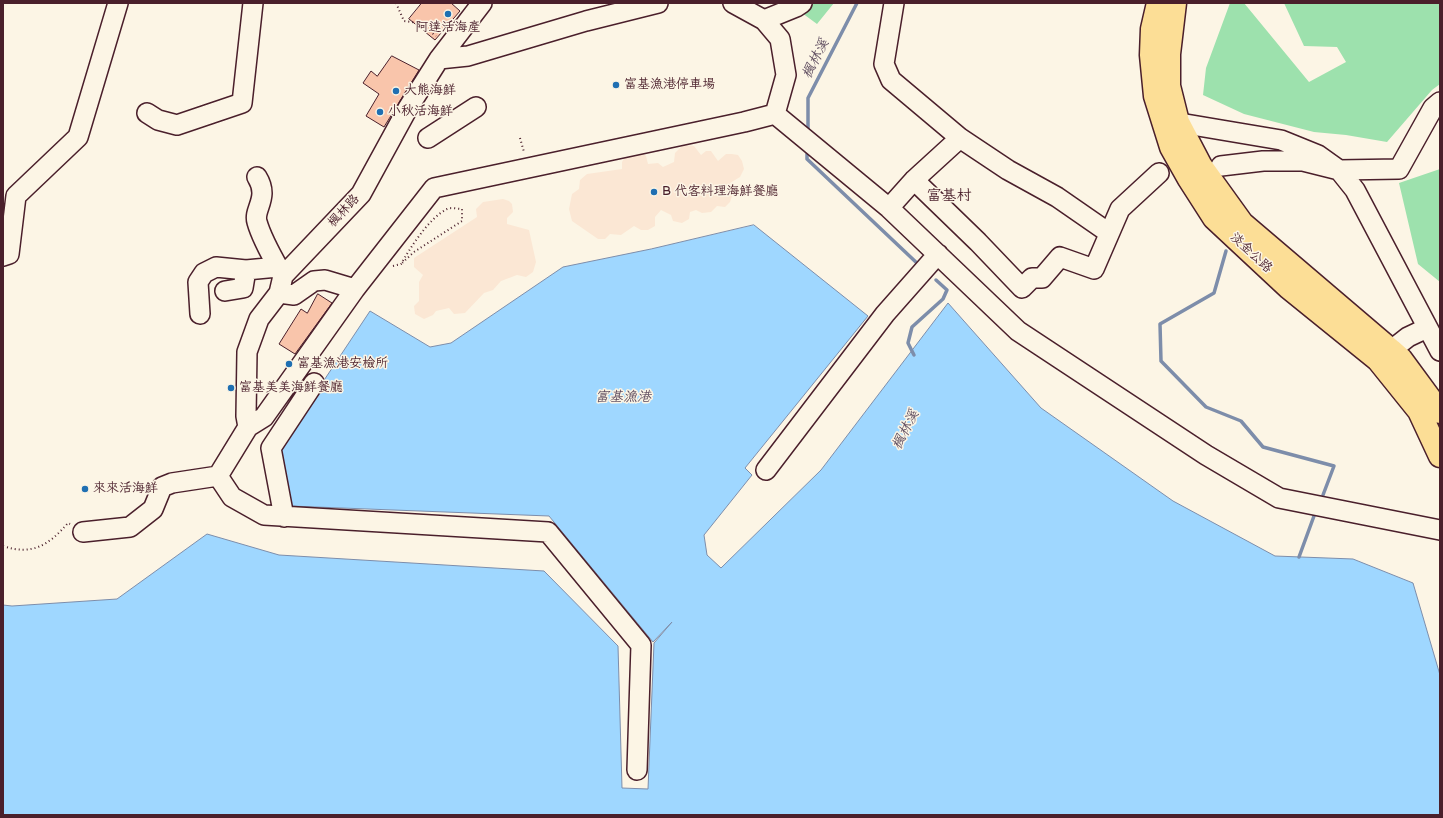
<!DOCTYPE html>
<meta charset="utf-8">
<style>
body{margin:0}
#map{position:relative;width:1443px;height:818px;overflow:hidden;background:#fcf5e5;font-family:"Balsamiq Sans",sans-serif}
canvas{display:block}
.frame{position:absolute;inset:0;border:4px solid #4a1f2b;pointer-events:none}
</style>
<div id="map">
<canvas width="1443" height="818"></canvas>
<div class="frame"></div>
</div>
<script>
const c = document.querySelector('canvas').getContext('2d');
c.lineJoin = 'round';
function paint(path, color) {
  c.fillStyle = color;
  c.fill(path, 'evenodd');
}
function trace(path, color, width, dash) {
  c.strokeStyle = color;
  c.lineWidth = width;
  c.lineCap = dash ? 'butt' : 'round';
  c.setLineDash(dash || []);
  c.stroke(path);
}
function drawText(font, color, halo, rows, align = 'center') {
  c.font = font + ' "Balsamiq Sans","LXGW WenKai TC",sans-serif';
  c.lineWidth = 3;
  c.setLineDash([]);
  c.textBaseline = 'middle';
  c.strokeStyle = halo;
  c.fillStyle = color;
  for (const [text, x, y, turn = 0] of rows) {
    c.save();
    c.translate(x, y);
    c.rotate((+turn || 0) * Math.PI / 180);
    c.textAlign = isNaN(turn) ? turn : align;
    if (halo) c.strokeText(text, 0, 0);
    c.fillText(text, 0, 0);
    c.restore();
  }
}
const built = new Path2D(`
 M683,145l11,1 7,9 5,-4h5l7,10 8,-7h6l6,1 4,6 2,8 -4,8 -10,6 2,13 -2,6 -5,5 -8,-1 -6,6 -9,1 -6,-3 -6,2 -1,7 -7,4 -9,-2 -2,-6 -10,-5 -6,7v9l-7,4h-7l-7,-4 -13,9 -11,-1 -5,5h-7l-26,-18 -3,-12 3,-15 7,-5 1,-9 7,-6 35,-5v-7l4,-7 13,-4 7,5 2,8 10,-1 5,4 11,-5 1,-9z
 M503,199l6,2 3,3 1,8 -6,6v6l22,6 7,32 -3,10 -7,5 -9,-2 -16,6 -8,9 -9,3 -19,20 -11,1 -5,-6 -13,3 -3,4 -9,4 -9,-5 -1,-8 5,-5v-19l4,-7 -9,-8v-9l63,-41 -1,-8 7,-7z`);
const green = new Path2D(`
 M804,3h30l-17,21 -15,-11z
 M1230,3h14l65,79 37,-20 -9,-15 -33,-1 -20,-43h156v81l-8,6 -45,52 -41,-7 -32,-3 -70,-18 -41,-19 3,-27z
 M1440,169v113l-22,-18 -19,-81z`);
const water = new Path2D(`
 M754,225l114,91 -123,152 7,7 -48,60 3,20 14,13 100,-98 127,-167 93,105 132,93 102,55 78,3 60,24 27,92v140h-1437v-210l9,1 105,-7 90,-65 72,21 265,16 74,75 4,142 26,1 6,-146 18,-21 -19,20 -104,-126 -259,-10 -11,-58 91,-137 60,36 21,-4 112,-76 88,-18z`);
const stream = new Path2D(`
 M808,128v-30l49,-95
 M807,154v5l112,106
 M1226,251l-12,42 -54,31 1,37 45,46 35,14 22,26 71,19 -11,29
 M914,355l-6,-12 4,-16 31,-28 4,-9 -11,-10
 M1299,557l15,-41`);
const building = new Path2D(`
 M422,3h29l9,8 -25,29 -26,-21z
 M392,56l27,14 -35,57 -18,-11 13,-22 -16,-11 8,-12 6,5z
 M318,294l14,9 -37,51 -16,-10 22,-35 6,4z`);
const path = new Path2D(`
 M396,3l8,18 15,2 17,13
 M520,138l4,14
 M393,266l8,-2c10,-17 27,-45 46,-55 4,-2 10,0 15,0v12l-48,31 -13,12
 M3,546c29,10 46,-1 65,-23l2,1`);
const minor = new Path2D(`
 M733,3l31,17 16,19 6,36 -11,39
 M894,3l-10,61 7,16 69,58 48,32 49,27 52,36
 M764,20l32,-13 6,-4
 M439,59l29,-3 118,-35 72,-18
 M147,113l11,7 19,5 65,-22 11,-100
 M775,114l114,94 129,123 188,124 73,43 161,32
 M1168,121l113,19 37,15 21,15 16,20 85,161
 M428,138l48,-31
 M1221,166l42,-5h40l36,9 60,-1 34,-61 7,-6
 M257,177c13,21 -4,32 0,45 5,18 17,38 26,54
 M914,180l64,62 44,46 10,-10h10l18,-21 34,12 26,-60 39,-36
 M889,208l25,-28 46,-42
 M3,256l6,-2 7,-58 62,-59 40,-134
 M225,291l18,-3 3,-18
 M279,293l15,2 20,-14 11,-1 30,9
 M200,314l-2,-32 6,-9 12,-6 30,3 32,-3
 M1380,359l28,-22 19,-9
 M248,427l-2,-11 1,-64 12,-33 20,-26 4,-17 78,-82 47,-86 31,-49 43,-56
 M766,470l119,-156 53,-60
 M218,476l14,21 32,18 284,17 93,113 -4,125
 M284,517l-13,-69 43,-65
 M83,532l47,-5 23,-18 9,-22 10,-4 46,-7 30,-49 16,-10 91,-128 79,-101 310,-66 31,-8`);
const major = new Path2D(`
 M1158,3l-6,26 -1,26 4,41 16,51 18,32 25,39 75,70 89,72 41,51 21,45
 M1175,3l-6,51v32l9,36 23,44 41,57 149,127 10,9 39,53`);
const markers = [
 [448,14,4,"#1f6fb2"],
 [616,85,4,"#1f6fb2"],
 [396,91,4,"#1f6fb2"],
 [380,112,4,"#1f6fb2"],
 [654,192,4,"#1f6fb2"],
 [289,364,4,"#1f6fb2"],
 [231,388,4,"#1f6fb2"],
 [85,489,4,"#1f6fb2"]
];
const poiNames = [
 ["阿達活海產",448,28,"center"],
 ["富基漁港停車場",624,85],
 ["大熊海鮮",404,91],
 ["小秋活海鮮",388,112],
 ["B 代客料理海鮮餐廳",662,192],
 ["富基漁港安檢所",297,364],
 ["富基美美海鮮餐廳",239,388],
 ["來來活海鮮",93,489]
];
const streetNames = [
 ["楓林路",344,211,-47],
 ["淡金公路",1251,253,43]
];
const waterNames = [
 ["楓林溪",816,59,-63],
 ["富基漁港",623,397],
 ["楓林溪",906,430,-63]
];
const quarterNames = [
 ["富基村",949,196]
];
paint(built, '#fbe7d4');
paint(green, '#9de1ad');
paint(water, '#9fd7ff');
trace(water, '#7d8daa', 1);
trace(stream, '#7d8daa', 3.5);
paint(building, '#f9c5ab');
trace(building, '#4a1f2b', 1);
trace(minor, '#4a1f2b', 22);
trace(major, '#4a1f2b', 25);
trace(path, '#4a1f2b', 2, [1, 3]);
trace(minor, '#fcf5e5', 19);
trace(major, '#fcde96', 22);
for (const [x, y, r, color] of markers) {
  const dot = new Path2D();
  dot.arc(x, y, r, 0, 2 * Math.PI);
  c.fillStyle = color;
  c.fill(dot);
  trace(dot, '#fcf5e5', 1.5);
}
drawText('13px', '#4a1f2b', '#fcf5e5', poiNames, 'left');
drawText('13px', '#4a1f2b', '#fcf5e5', streetNames);
drawText('italic 14px', '#5f4d60', '#fcf5e5', waterNames);
drawText('15px', '#4a1f2b', '#fcf5e5', quarterNames);
</script>
